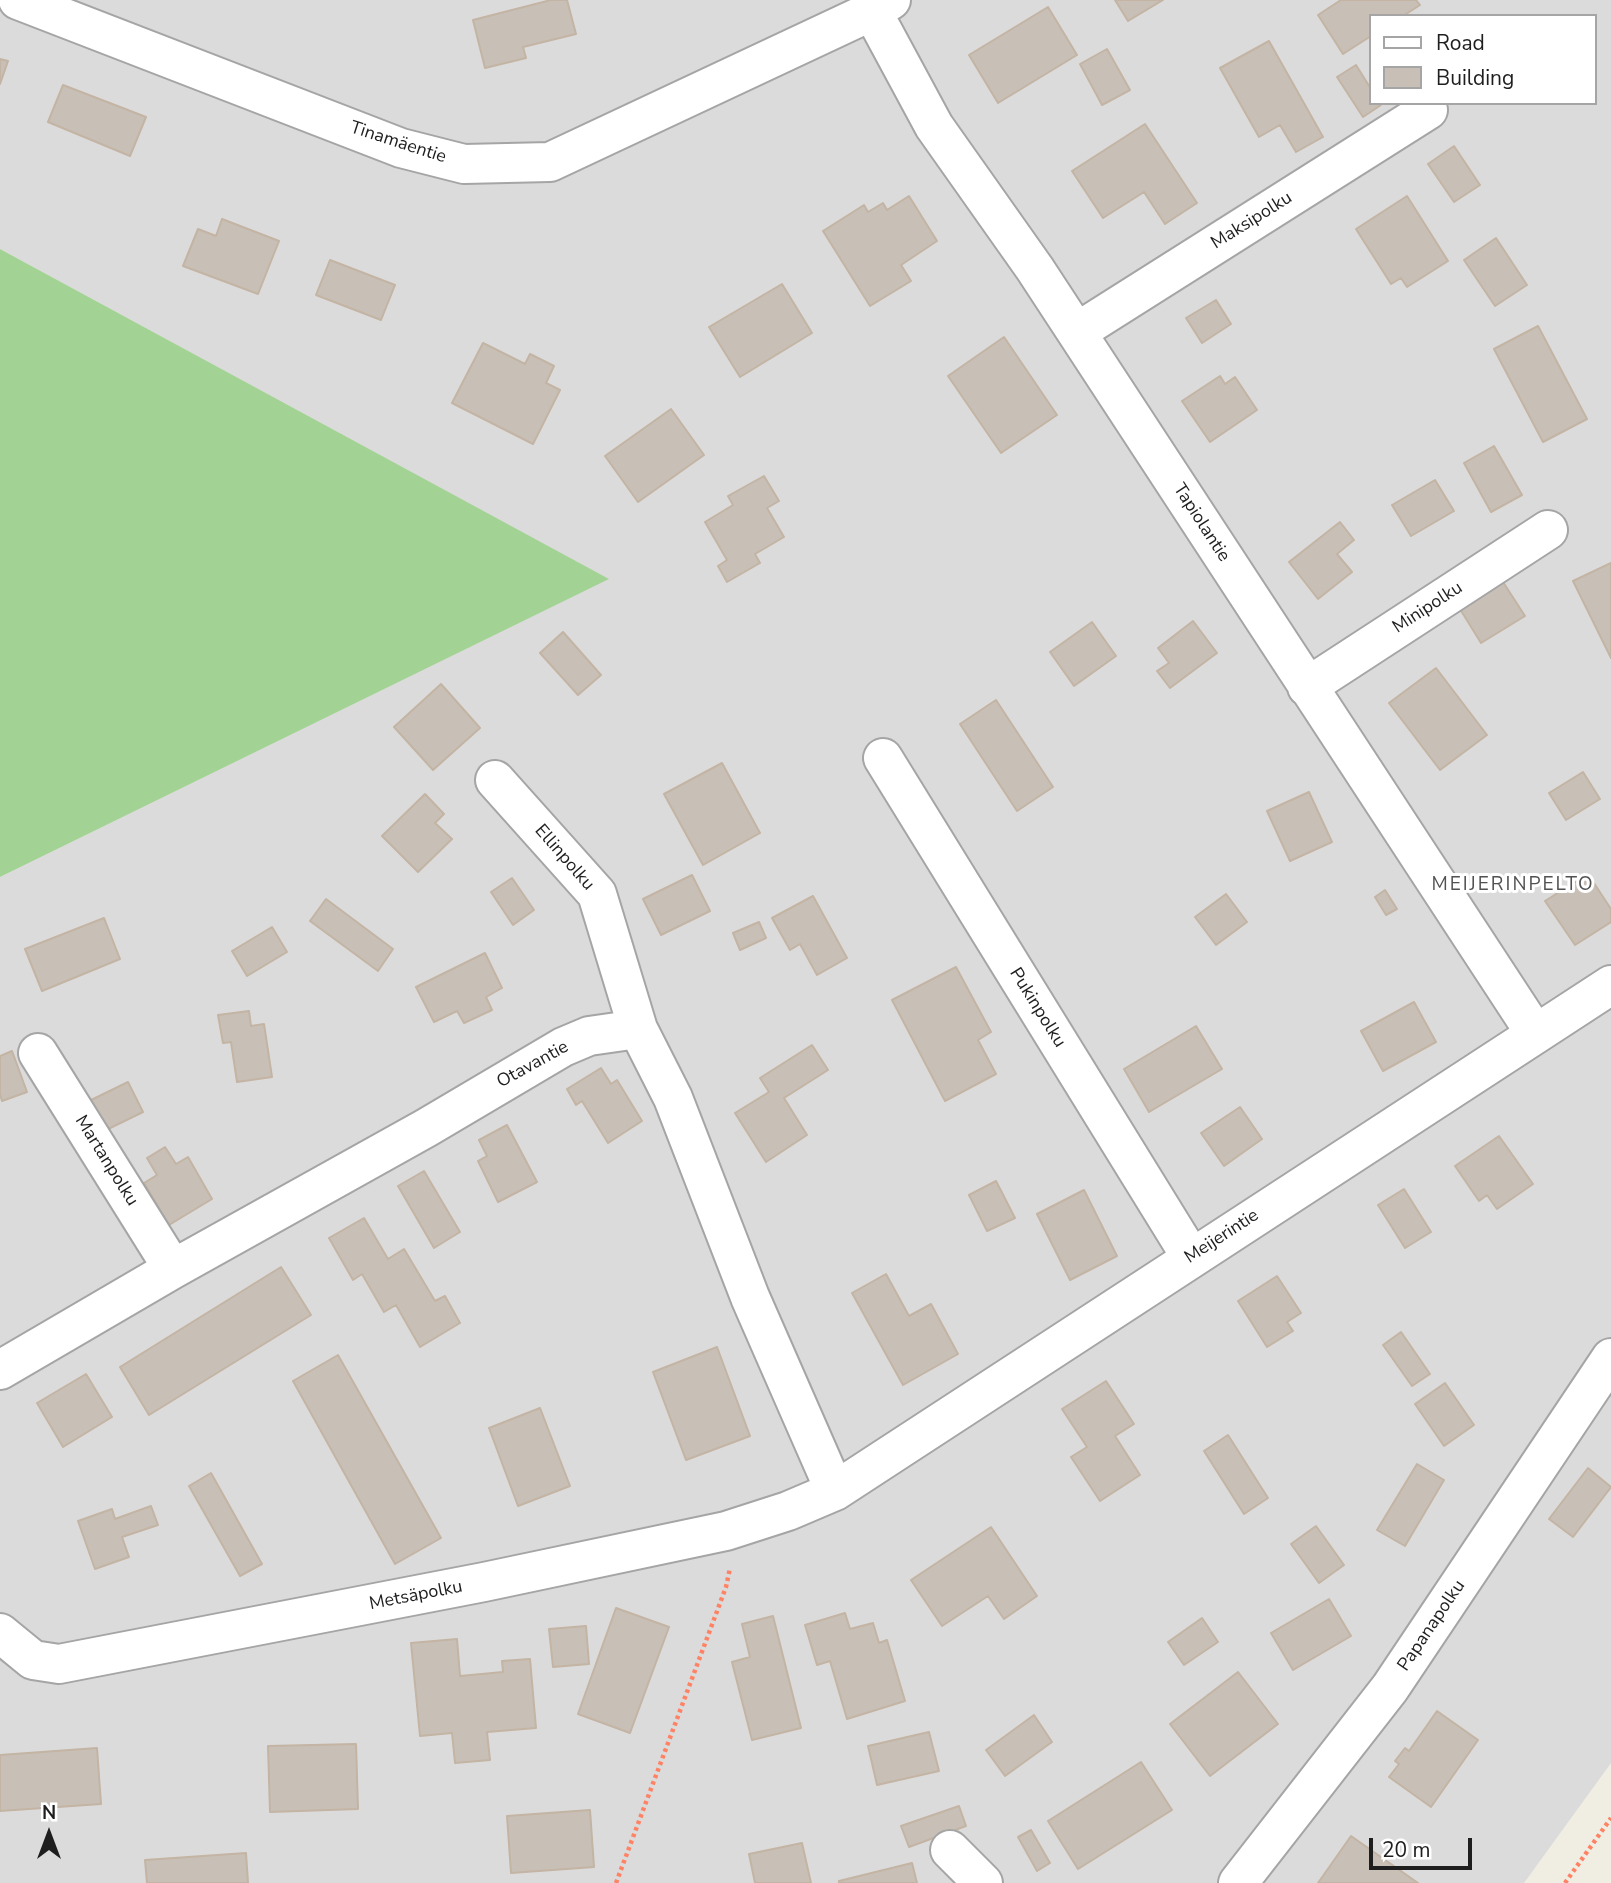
<!DOCTYPE html>
<meta charset="utf-8">
<style>
body{margin:0}
#map{position:relative;width:1611px;height:1883px;overflow:hidden;background:#f0ede3;font-family:"Nunito Sans",sans-serif}
canvas{display:block}
.legend{position:absolute;left:1369px;top:14px;width:228px;height:91px;box-sizing:border-box;background:#fff;border:2px solid #a5a5a5;margin:0;padding:9px 12px;list-style:none;font-size:21px;color:#1e1e1e}
.legend li{display:flex;align-items:center;gap:14px;height:35px}
.legend b{width:35px;border:2px solid #a5a5a5}
.north{position:absolute;left:14px;top:1799px;width:70px;height:70px;-webkit-text-stroke:5px #fff;paint-order:stroke;rotate:0deg;font-size:19px;font-weight:700;line-height:28px;text-align:center;color:#1e1e1e}
.north::after{content:'';display:block;margin:auto;width:24px;height:32px;background:#1e1e1e;clip-path:polygon(50% 0,100% 100%,50% 72%,0 100%)}
.scale{position:absolute;left:1369px;top:1838px;width:103px;height:32px;box-sizing:border-box;border:4px solid #1e1e1e;border-top:0;padding-left:9px;font-size:21px;line-height:24px;white-space:nowrap;color:#1e1e1e;-webkit-text-stroke:5px #fff;paint-order:stroke}
</style>
<div id="map">
<canvas width="1611" height="1883"></canvas>
<ul class="legend">
<li><b style="height:9px;background:#fff"></b>Road</li>
<li><b style="height:19px;background:#c8c0b6"></b>Building</li>
</ul>
<div class="north">N</div>
<div class="scale">20 m</div>
</div>
<script>
const c = document.querySelector('canvas').getContext('2d');
c.lineJoin = 'round';
function paint(path, color) {
  c.fillStyle = color;
  c.fill(path, 'evenodd');
}
function trace(path, color, width, dash) {
  c.strokeStyle = color;
  c.lineWidth = width;
  c.lineCap = dash ? 'butt' : 'round';
  c.setLineDash(dash || []);
  c.stroke(path);
}
function drawText(font, color, halo, rows, align = 'center') {
  c.font = font + ' "Nunito Sans",sans-serif';
  c.lineWidth = 6;
  c.setLineDash([]);
  c.textBaseline = 'middle';
  c.strokeStyle = halo;
  c.fillStyle = color;
  for (const [text, x, y, turn = 0] of rows) {
    c.save();
    c.translate(x, y);
    c.rotate((+turn || 0) * Math.PI / 180);
    c.textAlign = isNaN(turn) ? turn : align;
    if (halo) c.strokeText(text, 0, 0);
    c.fillText(text, 0, 0);
    c.restore();
  }
}
const residential = new Path2D(`
 M0,0h1611v1763l-87,120h-1524v-1006l608,-298 -608,-330zM1371,16h224v87h-224z`);
const forest = new Path2D(`
 M0,249l609,330 -609,298z`);
const building = new Path2D(`
 M551,0h16l9,34 -53,13 3,11 -41,10 -12,-48z
 M1115,0h48l-35,21z
 M1341,0h75l4,5 -17,11h-32v20l-28,18 -25,-39z
 M1048,7l29,48 -79,48 -29,-48z
 M1269,41l54,96 -27,15 -16,-27 -21,12 -39,-69z
 M1107,49l23,41 -28,15 -22,-41z
 M0,59l8,2 -8,23z
 M1356,65l15,24v14l10,2 -18,12 -26,-40z
 M63,85l83,32 -16,39 -82,-34z
 M1145,124l52,79 -32,21 -21,-32 -41,26 -31,-47z
 M1454,146l26,39 -26,17 -26,-38z
 M909,196l28,45 -36,24 10,16 -41,25 -47,-75 41,-26 4,7 15,-9 4,7z
 M1407,196l41,65 -41,26 -6,-9 -10,6 -35,-55z
 M222,219l57,22 -21,53 -75,-28 15,-37 18,7z
 M1496,238l31,47 -32,21 -31,-46z
 M330,260l65,25 -14,35 -65,-25z
 M782,284l30,49 -72,44 -31,-50z
 M1216,300l15,24 -29,19 -16,-25z
 M1538,326l49,93 -44,23 -49,-93z
 M1004,337l53,78 -56,38 -53,-77z
 M483,343l42,21 5,-10 24,12 -8,17 14,7 -27,54 -81,-41z
 M1220,376l5,8 10,-7 22,33 -47,32 -28,-41z
 M671,409l33,46 -66,47 -33,-46z
 M1494,446l28,49 -31,17 -27,-49z
 M764,476l15,25 -12,7 17,29 -29,17 5,9 -33,19 -9,-16 9,-6 -22,-38 28,-17 -5,-9z
 M1435,480l19,31 -43,25 -19,-31z
 M1340,522l14,18 -17,14 15,18 -34,27 -29,-37z
 M1611,563v95l-38,-77z
 M1503,582l22,34 -44,27 -21,-34z
 M1193,621l24,32 -47,35 -13,-17 12,-8 -11,-15z
 M1092,622l24,34 -42,30 -24,-34z
 M563,632l38,43 -23,20 -38,-42z
 M1436,668l51,67 -47,35 -51,-67z
 M441,684l39,44 -47,42 -39,-43z
 M996,700l57,87 -36,24 -57,-87z
 M722,763l38,70 -57,32 -39,-71z
 M1583,772l17,27 -34,21 -17,-27z
 M1309,792l23,50 -42,19 -23,-50z
 M425,794l19,20 -9,9 17,16 -34,33 -36,-36z
 M1588,874l23,35v13l-36,23 -30,-44z
 M692,875l18,36 -49,24 -18,-36z
 M512,878l22,32 -21,15 -22,-33z
 M1385,890l12,19 -11,6 -11,-18z
 M1226,894l21,28 -31,23 -21,-28z
 M813,896l34,62 -30,17 -17,-31 -10,6 -18,-32z
 M326,899l67,50 -15,22 -68,-50z
 M104,918l16,41 -78,32 -17,-42z
 M759,922l7,16 -26,12 -7,-17z
 M272,927l15,25 -40,24 -15,-25z
 M485,953l17,35 -16,9 6,13 -28,13 -7,-12 -23,11 -18,-35z
 M956,967l35,65 -13,8 18,34 -51,27 -53,-101z
 M1414,1002l22,40 -53,29 -22,-40z
 M249,1011l2,15 13,-2 8,53 -35,5 -6,-40 -8,1 -5,-28z
 M1196,1026l26,43 -73,43 -25,-43z
 M812,1045l16,25 -44,28 23,37 -41,27 -31,-49 34,-21 -9,-14z
 M12,1051l15,41 -25,9 -2,-7v-38z
 M601,1068l10,16 6,-4 25,41 -34,22 -26,-42 -6,4 -9,-16z
 M128,1082l15,30 -41,20 -15,-30z
 M1240,1107l22,32 -38,27 -23,-33z
 M507,1125l30,57 -39,20 -20,-41 9,-5 -8,-16z
 M1499,1136l34,48 -36,25 -10,-14 -8,6 -24,-35z
 M165,1147l11,17 12,-7 24,42 -43,26 -25,-42 13,-8 -10,-17z
 M424,1171l36,61 -26,16 -36,-62z
 M996,1181l19,37 -28,13 -18,-36z
 M1404,1189l27,43 -26,16 -27,-43z
 M1084,1190l33,66 -47,24 -33,-66z
 M364,1218l24,41 16,-10 31,52 10,-5 15,27 -40,24 -24,-42 -12,7 -22,-38 -9,6 -24,-42z
 M281,1267l30,48 -162,100 -29,-48z
 M886,1274l23,42 22,-12 27,50 -55,31 -51,-92z
 M1277,1276l24,37 -14,9 6,9 -26,16 -29,-46z
 M1401,1332l29,42 -18,12 -29,-41z
 M717,1347l33,89 -64,24 -33,-88z
 M338,1355l103,183 -46,26 -102,-183z
 M86,1374l26,43 -49,30 -26,-44z
 M1106,1381l28,43 -19,12 25,39 -40,26 -29,-44 16,-10 -25,-38z
 M1445,1383l29,42 -30,21 -29,-42z
 M540,1408l30,78 -52,20 -29,-78z
 M1228,1435l40,63 -24,16 -40,-63z
 M1417,1464l27,16 -39,66 -28,-16z
 M1588,1468l23,19 -38,50 -24,-18z
 M211,1473l51,91 -22,12 -51,-90z
 M151,1506l7,19 -36,12 7,20 -34,12 -17,-48 34,-12 3,10z
 M1316,1526l28,39 -25,18 -28,-39z
 M991,1527l46,69 -33,23 -16,-23 -46,30 -31,-46z
 M1329,1599l22,37 -58,34 -22,-37z
 M616,1608l53,19 -39,106 -52,-19z
 M845,1613l5,16 23,-6 6,20 8,-3 18,61 -58,18 -17,-58 -13,4 -12,-40z
 M773,1616l28,112 -49,12 -20,-78 18,-5 -8,-33z
 M1202,1618l16,24 -34,23 -16,-23z
 M586,1626l3,38 -36,3 -4,-38z
 M457,1639l3,37 43,-4 -1,-11 28,-2 6,69 -49,4 3,28 -35,3 -3,-30 -32,3 -9,-93z
 M1238,1672l40,52 -68,52 -40,-52z
 M1437,1711l41,29 -47,67 -42,-30 10,-13 -4,-3 10,-13 4,3z
 M1034,1715l18,27 -47,34 -19,-26z
 M929,1732l10,39 -62,14 -9,-39z
 M356,1744l2,65 -88,3 -2,-66z
 M97,1748l4,56 -101,7v-56z
 M1141,1762l31,48 -94,59 -30,-48z
 M959,1806l7,20 -57,21 -8,-21z
 M590,1810l4,57 -83,6 -4,-57z
 M1031,1830l19,33 -13,8 -19,-34z
 M1351,1836l67,47h-100z
 M802,1843l9,40h-56l-6,-29z
 M246,1853l2,30h-101l-2,-23z
 M912,1863l5,20h-78v-2z`);
const path = new Path2D(`
 M616,1883l110,-296 4,-19
 M1565,1883l46,-65`);
const minor = new Path2D(`
 M18,0l383,148 63,16 86,-2 322,-151 19,-11
 M872,11l62,115 101,143 500,764
 M1077,332l351,-222
 M1307,687l241,-157
 M883,758l308,499
 M495,780l102,114 41,135
 M38,1053l135,216
 M0,1370l173,-101 253,-141 137,-81 26,-11 49,-7 35,69 77,199 85,194
 M0,1633l33,27 26,4 425,-82 242,-51 62,-20 47,-20 776,-506
 M950,1850l33,33
 M1238,1883l152,-195 221,-330`);
const streetNames = [
 ["Tinamäentie",398,143,18],
 ["Maksipolku",1252,221,-32],
 ["Tapiolantie",1201,523,57],
 ["Minipolku",1428,608,-33],
 ["Ellinpolku",564,858,49],
 ["Pukinpolku",1037,1008,58],
 ["Otavantie",533,1065,-29],
 ["Martanpolku",106,1161,58],
 ["Meijerintie",1222,1237,-33],
 ["Metsäpolku",416,1596,-11],
 ["Papanapolku",1432,1626,-56]
];
const neighbourhoodNames = [
 ["MEIJERINPELTO",1513,885]
];
paint(residential, '#dcdbdb');
paint(forest, '#a2d395');
paint(building, '#c8c0b6');
trace(building, '#c3b4a4', 2);
trace(minor, '#a5a5a5', 42);
trace(path, '#ff8265', 4.5, [3.5, 3.5]);
trace(minor, '#fff', 38);
drawText('18px', '#1e1e1e', '#fff', streetNames);
c.letterSpacing = '2px';
drawText('19px', '#515151', '#fff', neighbourhoodNames);
c.letterSpacing = '0px';
</script>
